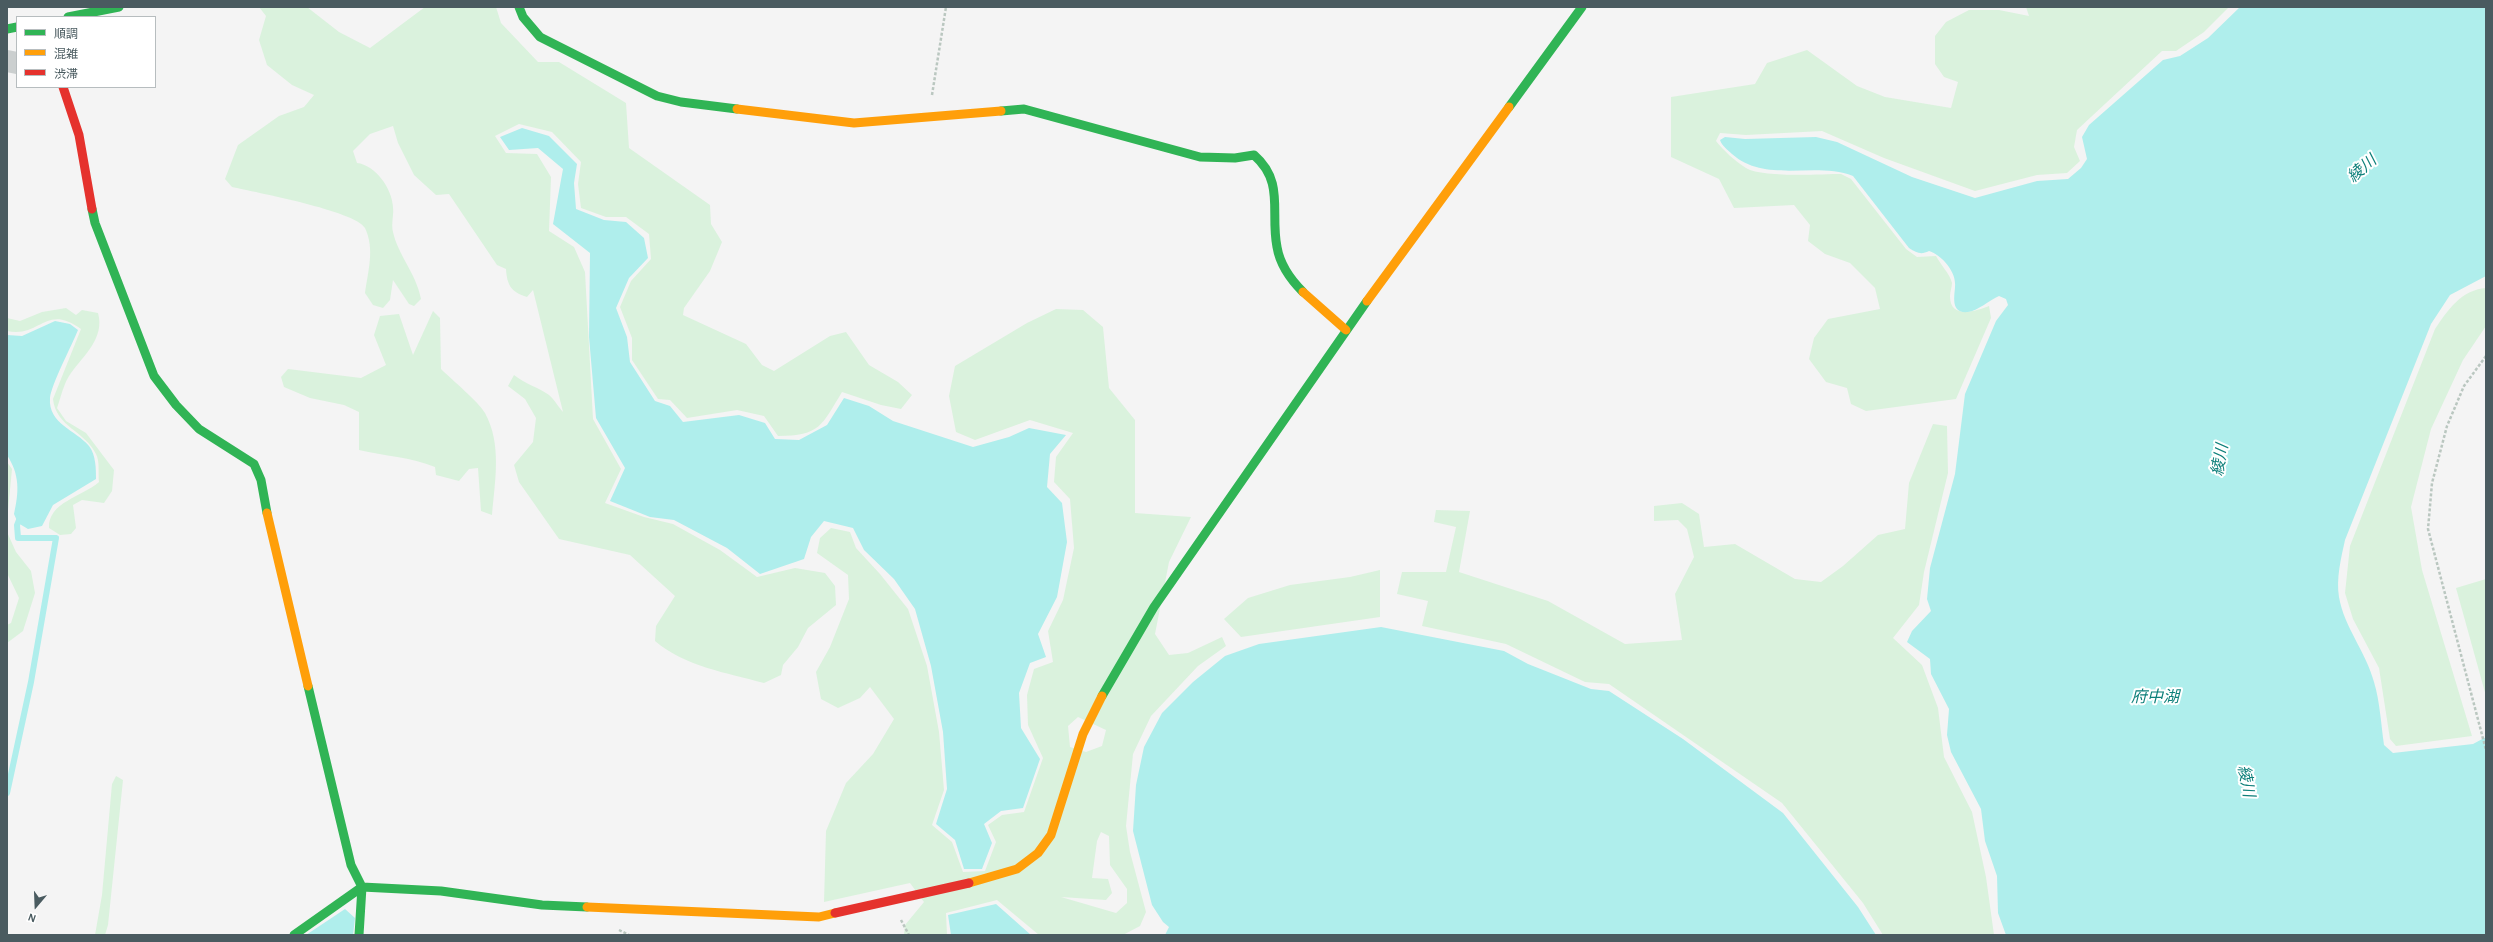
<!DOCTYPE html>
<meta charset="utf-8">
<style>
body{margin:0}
#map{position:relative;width:2493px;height:942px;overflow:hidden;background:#f4f4f4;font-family:"Alegreya Sans","Noto Sans JP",sans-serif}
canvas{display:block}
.frame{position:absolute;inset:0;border:8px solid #4a5b60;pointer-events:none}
.legend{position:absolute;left:16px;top:16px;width:140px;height:72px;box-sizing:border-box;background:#fff;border:1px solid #b7bdbf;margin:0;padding:5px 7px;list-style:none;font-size:12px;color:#4a5b60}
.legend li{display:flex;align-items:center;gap:8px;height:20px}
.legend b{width:20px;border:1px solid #b7bdbf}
.north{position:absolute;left:16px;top:886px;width:40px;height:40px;-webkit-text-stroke:3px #fff;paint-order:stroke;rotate:199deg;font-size:11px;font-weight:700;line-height:16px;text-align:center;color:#4a5b60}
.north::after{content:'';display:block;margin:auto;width:14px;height:18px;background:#4a5b60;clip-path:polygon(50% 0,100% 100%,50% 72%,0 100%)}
</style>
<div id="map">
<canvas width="2493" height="942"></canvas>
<div class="frame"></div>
<ul class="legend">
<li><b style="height:5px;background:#30b455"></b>順調</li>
<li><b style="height:5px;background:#ff9f0a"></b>混雑</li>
<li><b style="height:5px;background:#e5322d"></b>渋滞</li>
</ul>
<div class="north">N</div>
</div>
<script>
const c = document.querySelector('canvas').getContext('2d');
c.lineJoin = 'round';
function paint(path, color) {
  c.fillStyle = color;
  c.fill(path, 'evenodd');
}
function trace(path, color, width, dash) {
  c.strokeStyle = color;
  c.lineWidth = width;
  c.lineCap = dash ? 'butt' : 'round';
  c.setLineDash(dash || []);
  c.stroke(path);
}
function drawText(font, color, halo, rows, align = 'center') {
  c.font = font + ' "Alegreya Sans","Noto Sans JP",sans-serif';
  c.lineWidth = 4;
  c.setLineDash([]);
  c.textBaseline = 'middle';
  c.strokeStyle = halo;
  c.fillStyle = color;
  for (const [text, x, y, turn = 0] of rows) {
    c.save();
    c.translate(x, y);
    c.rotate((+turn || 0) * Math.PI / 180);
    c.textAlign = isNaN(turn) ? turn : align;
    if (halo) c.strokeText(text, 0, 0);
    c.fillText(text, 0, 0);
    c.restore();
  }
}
const green = new Path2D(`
 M259,7h48l32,25 31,16 55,-41h71l5,16 37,39h21l67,41 3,45 81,57 1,19 11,18 -12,29 -26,37 -1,7 63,29 16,21 12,6 56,-35 16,-4 23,33 29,17 14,13 -11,14 -20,-4 -39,-13c-20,33 -22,44 -64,44l-14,-20 -27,-6 -50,8 -17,-18 -12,-1 -26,-39v-22l-12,-31 11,-26 20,-22 -2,-25 -23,-17h-20l-25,-9 -3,-24 3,-22 -29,-30 -33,-8 -24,12 11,17 31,1 14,23 -2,54 25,16 11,25 8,147 28,50 -16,34 39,14 29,7 47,26 37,27 38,-9 30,5 10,13 1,19 -28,23 -10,19 -15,18 -2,10 -17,8c-37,-10 -80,-17 -109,-42l1,-15 19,-30 -45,-41 -71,-16 -40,-57 -5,-17 19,-23 3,-24 -11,-19 -17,-13 6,-11c11,9 24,12 35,20 6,5 10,13 14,17l-30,-122 -6,7c-16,-5 -20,-12 -21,-28l-9,-4 -48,-71 -13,1 -22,-20 -16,-32 -5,-17 -23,8 -17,17 4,12c18,2 35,25 36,44 1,8 -2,17 0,25 5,23 23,41 28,67l-7,7 -5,-2 -16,-24 -3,20 -7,8 -10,-3 -8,-12c3,-22 10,-44 0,-65 -9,-17 -111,-36 -133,-41l-7,-8 13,-34 41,-29 25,-9 10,-12 -22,-10 -25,-20 -8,-25 7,-24z
 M2026,7h203l-25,25 -28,19h-14l-85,79 -3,17 6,14 -13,12 -30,2 -62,16 -91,-33 -62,-27 -76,4 -26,-2 -4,8c8,10 19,20 30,27 17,10 74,6 95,6l10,5 55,70 11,8 19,-1c4,8 14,18 16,27 0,4 -2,9 -2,13 0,24 26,15 39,10l2,12 -35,81 -90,12 -15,-7 -4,-16 -21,-6 -17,-23 5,-21 14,-19 52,-10 -5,-21 -25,-25 -25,-9 -17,-13 2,-16 -16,-20 -60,3 -15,-29 -48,-22v-60l84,-13 12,-21 40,-13 50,36 28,11 66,11 7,-26 -14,-5 -9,-13v-28l11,-14 23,-12h30l30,6z
 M2486,288v38l-23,34 -32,69 -20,78 11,63 50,166 -76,10 -6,-7 -11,-71 -26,-49 -8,-26 5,-47 85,-217c13,-19 26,-39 51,-41z
 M66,308l10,7 6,-5 16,3c7,25 -14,42 -27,60 -7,9 -10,24 -14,35l9,13 20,12 28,37 -2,21 -8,12 -22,-3 -9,5 3,23 -5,6 -11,1 -11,-7c-1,-26 33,-31 50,-46 -1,-8 1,-21 -3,-28 -11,-23 -40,-27 -43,-55l28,-70c-36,-26 -40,9 -74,2v-13l13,3 22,-9z
 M1056,309l27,1 20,17 6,61 26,32v93l56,4 -22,45 -14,72 14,21 19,-2 34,-16 4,9 -28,20 -47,50 -18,38 -7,72 4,26 16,60 -6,14 -17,9h-84l-42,-35 -51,13 1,22h-43l1,-10 19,-23 -14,-19 -86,19 2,-71 20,-48 27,-29 21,-35 -24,-32 -10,11 -22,10 -17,-9 -5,-27 14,-25 19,-48 -1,-24 -31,-22 3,-15 11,-10 19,4 6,16 24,26 28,35 19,57 12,66 5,58 -12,35 20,17 11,30 22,-1 11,-29 -8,-17 14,-10 22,-3 19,-54 -15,-33 -1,-30 7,-26 19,-7 -5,-31 15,-31 11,-52 -4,-49 -16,-17 2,-25 17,-24 -43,-13 -55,20 -19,-8 -7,-36 6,-30 72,-43zM1078,717l28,13 -4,16 -16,6 -16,-5 -2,-21zM1101,832l8,4 1,29 17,24v14l-11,10 -55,-16 45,3 6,-7 -4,-14 -16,-1 5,-37z
 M433,311l7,7 1,51c11,11 37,32 44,44 17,31 10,68 7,102l-11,-4 -3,-43 -9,1 -10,12 -23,-6 -1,-8c-24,-10 -51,-11 -76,-17v-38l-15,-7 -34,-7 -26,-11 -3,-10 7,-8 73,9 25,-13 -12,-30 6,-19 19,-2 14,41z
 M1933,424l14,2 1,47 -24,99 -5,33 -26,33 29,27 16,43 6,49 28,55 14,65 8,58h-111l-20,-32 -81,-100 -173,-119 -24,-2 -79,-38 -84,-18 6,-25 -31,-7 5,-22h44l10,-45 -22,-5 2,-12 34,1 -11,61 89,29 77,43 57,-4 -7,-46 19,-37 -7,-28 -9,-9 -24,1v-15l28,-3 17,11 5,33 31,-3 60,35 26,3 22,-16 35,-31 27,-6 4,-46z
 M7,462l5,7 -5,52z
 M7,532l9,20 15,19 4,22 -12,38 -16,12v-18l4,-2 8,-25 -12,-25z
 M1380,570v47l-139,20 -17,-18 24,-21 42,-13 60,-8z
 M2486,579v117l-30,-108z
 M116,776l7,4 -15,145 -3,10h-10l7,-40 10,-111z`);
const water = new Path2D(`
 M2240,7h246v269l-36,19 -19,29 -86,216c-4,18 -9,39 -6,57 5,30 27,55 35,85 6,20 7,42 10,63l9,8 80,-9 13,-7v198h-480l-8,-22 -1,-37 -12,-35 -4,-32 -30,-57 -4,-17 2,-26 -18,-35 -1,-15 -23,-17 5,-11 19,-20 -4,-12 3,-31 25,-94 10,-80 31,-73 12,-16 -2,-6 -7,-3c-9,4 -22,15 -31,16 -20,2 -12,-20 -13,-29 0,-13 -15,-29 -26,-32 -8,4 -12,2 -20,-3l-56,-72c-38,-15 -87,8 -121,-22 -4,-4 -10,-8 -12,-14l5,-3 20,2 71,-2 21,5 75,35 63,21 62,-17 31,-2 13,-11 6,-9 -5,-22 7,-12 74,-65 17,-4 28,-18z
 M522,128l27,8 28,28 -3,19 2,26 28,11 22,2 18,16 4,20 -19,20 -13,30 11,29 3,25 25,39 15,5 13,16 56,-7 26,8 10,16 24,1 28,-15 17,-27 25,8 24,15 80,26 36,-10 20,-9 37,7 -16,19 -3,33 15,16 5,39 -10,55 -19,37 8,23 -16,6 -11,30 2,35 19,31 -17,49 -22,3 -17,13 8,19 -10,26h-18l-9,-29 -19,-16 11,-35 -4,-57 -12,-66 -16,-57 -21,-30 -30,-29 -11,-22 -29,-7 -13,16 -7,22 -44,15 -33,-26 -53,-28 -24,-3 -40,-16 15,-33 -29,-50 -7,-81 1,-84 -37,-29 10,-55 -25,-21 -29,2 -9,-13z
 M55,321l15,3 8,6c-6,15 -27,55 -28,68 -2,26 26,32 39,48 7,9 7,23 7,33l-43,26 -11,21 -14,3 -10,-6 -4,-9c5,-22 6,-39 -7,-59v-120l15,1z
 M1381,627l123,24 24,13 63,25 18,2 74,48 100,74 75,94 18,28h-711l4,-8 -6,-5 -11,-17 -19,-74 3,-46 8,-38 18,-34 31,-31 32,-26 34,-12z
 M996,904l35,31h-80l-3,-20z
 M345,909l10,9 -2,17h-47z`);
const stream = new Path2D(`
 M7,793l24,-111 25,-144h-38l-1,-13 4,-10`);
const path = new Path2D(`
 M932,95l14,-88
 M2486,356l-22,30 -17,40 -15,57 -4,46 58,221
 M901,920l8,15
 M619,930l10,5`);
const street = new Path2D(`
 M7,61l10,2`);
const fast = new Path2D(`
 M519,7l4,10 17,20 117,59 24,6 56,7
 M68,17l51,-10
 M7,29l10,-2
 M1509,107l73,-100
 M1001,111l23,-2 176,48 35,1 19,-3c31,27 16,57 23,92 3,18 14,33 26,45
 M92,209l3,14 59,153 22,29 23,24 55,35 7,16 6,33
 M308,686l43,179 11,22 -3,48
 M1102,696l52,-89 213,-306
 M294,935l68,-48 79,4 101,14 45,2`);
const slow = new Path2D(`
 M737,109l117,14 147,-12
 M1303,292l43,38
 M1367,301l142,-194
 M267,513l41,173
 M969,883l48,-14 21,-16 13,-18 32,-101 19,-38
 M587,907l232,10 16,-4`);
const jam = new Path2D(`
 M63,87l16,48 13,74
 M835,913l134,-30`);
const waterNames = [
 ["綾川",2362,169,-41],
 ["綾川",2220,460,-80],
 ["府中湖",2155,697],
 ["綾川",2246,781,79]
];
paint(green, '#daf2dd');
paint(water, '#afeeec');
trace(stream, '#afeeec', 6);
trace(path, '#bac7c0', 2.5, [3, 2]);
trace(street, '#cbcfcf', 22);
trace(fast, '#30b455', 9);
trace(slow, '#ff9f0a', 9);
trace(jam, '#e5322d', 9);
drawText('italic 16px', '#0f807b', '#fff', waterNames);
</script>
